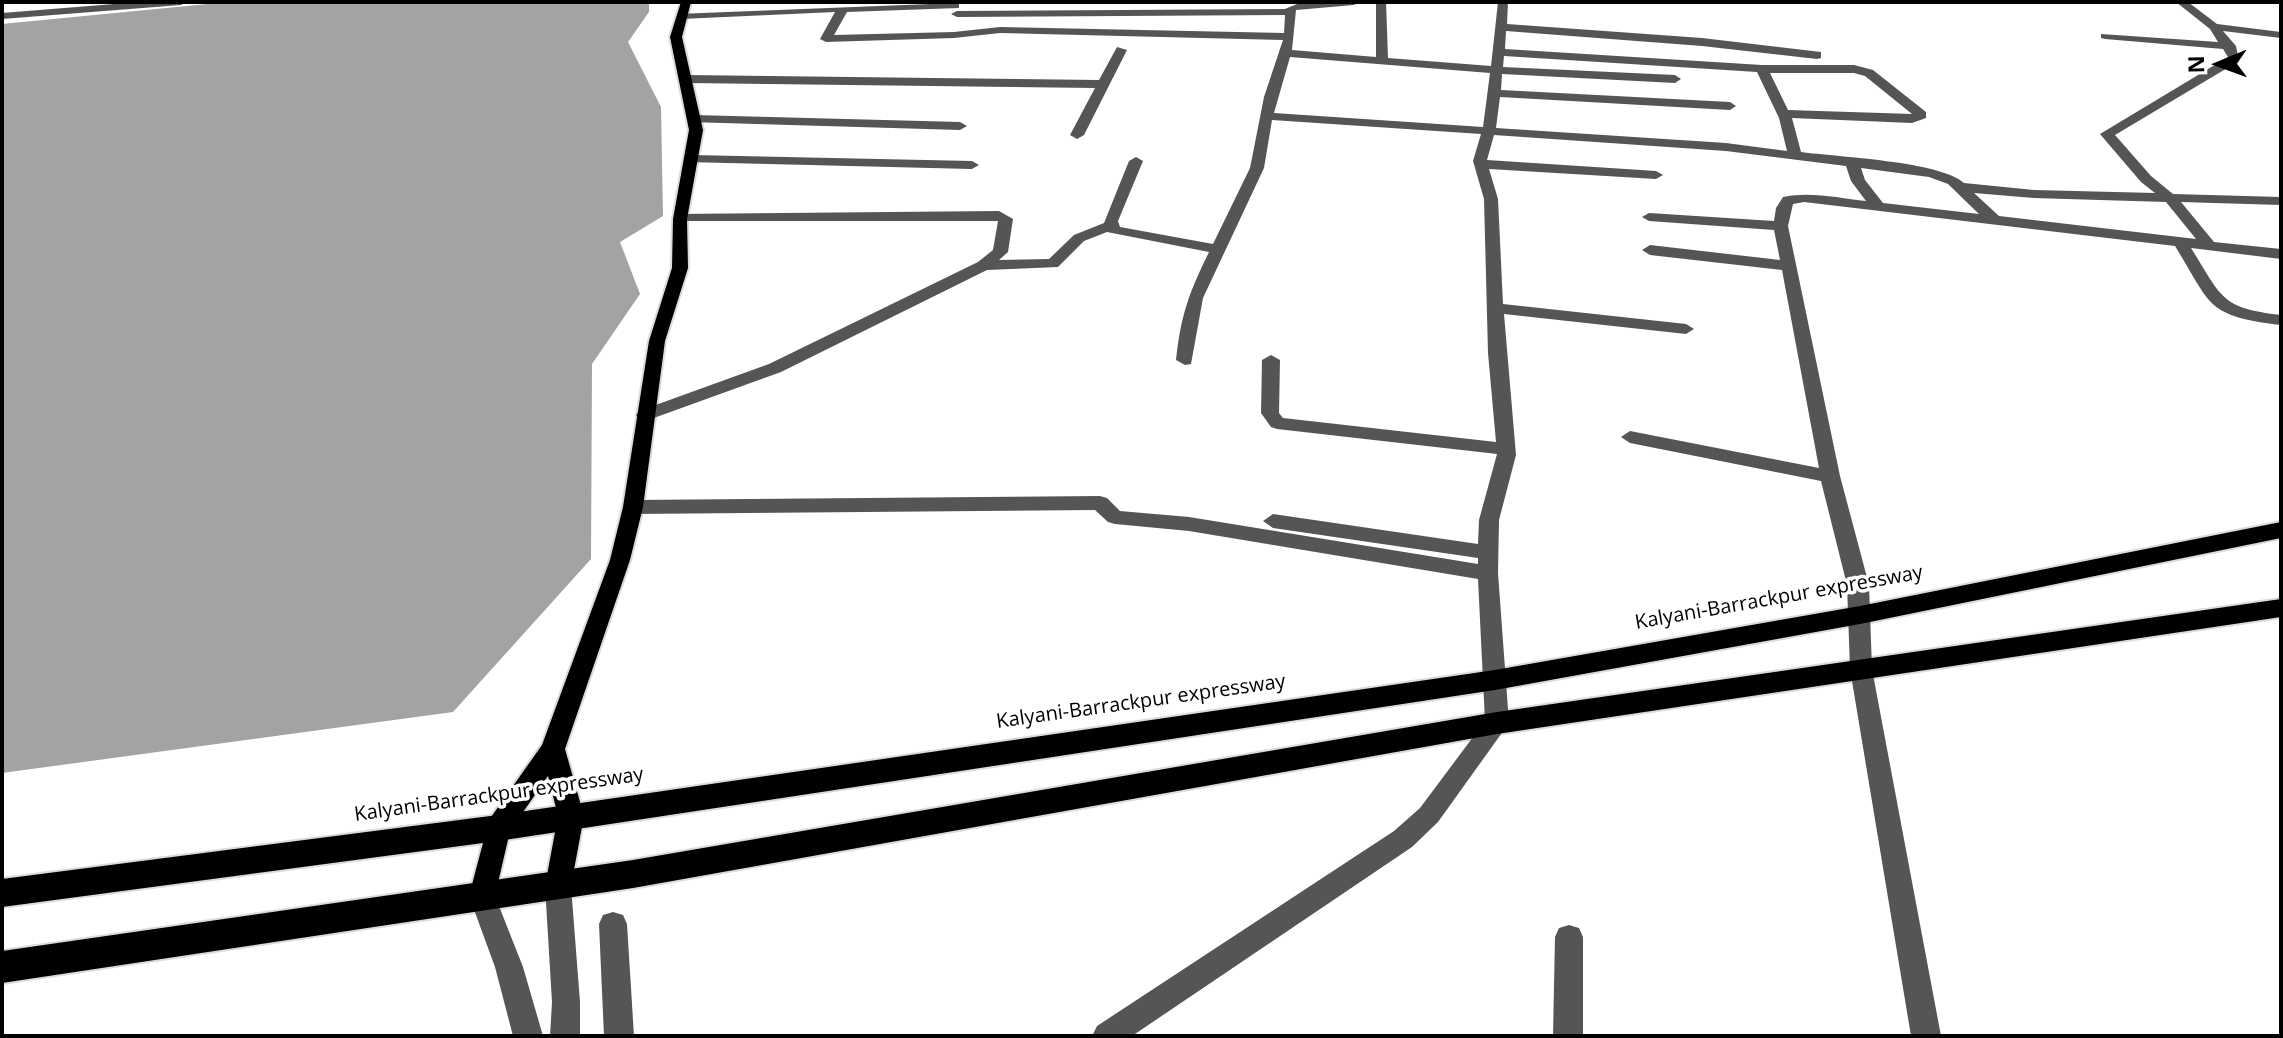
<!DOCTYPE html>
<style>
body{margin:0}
#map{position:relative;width:2283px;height:1038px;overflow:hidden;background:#fff;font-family:"Open Sans",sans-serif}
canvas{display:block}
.frame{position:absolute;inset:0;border:4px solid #000;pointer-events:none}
.north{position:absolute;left:2179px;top:24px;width:80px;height:80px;-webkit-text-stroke:6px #fff;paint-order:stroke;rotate:269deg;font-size:22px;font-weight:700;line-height:32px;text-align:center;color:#000}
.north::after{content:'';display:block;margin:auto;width:28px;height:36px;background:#000;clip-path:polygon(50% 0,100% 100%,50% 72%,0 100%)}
</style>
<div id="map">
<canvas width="2283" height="1038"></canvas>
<div class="frame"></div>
<div class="north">N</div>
</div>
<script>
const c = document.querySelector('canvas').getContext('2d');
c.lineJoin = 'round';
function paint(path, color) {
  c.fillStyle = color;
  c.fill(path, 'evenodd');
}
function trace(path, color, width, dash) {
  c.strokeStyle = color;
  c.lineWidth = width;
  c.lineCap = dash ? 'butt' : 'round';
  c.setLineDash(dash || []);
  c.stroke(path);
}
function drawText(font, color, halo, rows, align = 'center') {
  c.font = font + ' "Open Sans",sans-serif';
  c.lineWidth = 7;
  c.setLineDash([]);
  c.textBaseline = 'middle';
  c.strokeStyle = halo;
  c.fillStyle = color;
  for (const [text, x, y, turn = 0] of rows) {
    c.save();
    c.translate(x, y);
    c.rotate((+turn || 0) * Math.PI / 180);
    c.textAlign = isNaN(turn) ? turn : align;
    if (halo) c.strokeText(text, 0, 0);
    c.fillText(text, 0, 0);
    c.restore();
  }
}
const water = new Path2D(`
 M228,2h421v10l-21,30 33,65 2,109 -43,26 20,52 -48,70 -1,195 -138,153 -451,61v-749z`);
const minor = new Path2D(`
 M139,2h47l-5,3 -179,14v-6z
 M1302,2h57l-5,3 -58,5 -4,40 84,7v-55h10l2,56 103,8 7,-64h10l-1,22 195,14 119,14v6l-4,1 -115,-13 -196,-15 -1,18 257,16h92l19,5 53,42v6l-14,5 -120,-5 9,34c35,5 139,9 163,31l70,7 121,3 -14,-11 -41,-48 128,-77 -5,-8 -118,-10 -4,-1v-4l117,8 -8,-13 -34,-27h12l29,22 64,8v6l-58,-7 13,15 3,15 -124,74 36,41 22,18 108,3v8l-100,-3 33,40 67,7v10l-90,-11c31,49 29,60 90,67v10c-75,-9 -69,-19 -106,-79l-371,-44 -11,2 -5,22 52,250 29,109 3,84 69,367h-30l-61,-367 -3,-84 -26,-104 -191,-38 -9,-6 9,-6 189,37 -37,-198 -132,-15 -8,-5 8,-5 130,15 -6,-30 -125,-9 -7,-4 7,-4 125,8 2,-13 7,-11c27,-6 56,1 83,4l-15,-20 -5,-15 -120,-15 -232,-16 -7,25 169,11 7,4 -7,4 -167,-10 9,30 5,105 183,20 8,5 -8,5 -182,-20 12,141 -17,65 -1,53 11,150 -71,99 -26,25 -280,189h-40l5,-10 297,-195 26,-23 65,-87 -7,-142 -289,-48 -74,-7 -7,-2 -13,-12 -462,4 -10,-7 10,-7 467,-4 7,2 13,13 69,6 289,47v-6l-205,-30 -10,-7 10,-7 205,30 1,-24 18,-66 -220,-25 -6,-2 -10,-14 1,-53 9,-5 9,5 -1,53 4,5 213,24 -8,-89 -4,-154 -11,-38 8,-27 -209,-14 -8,48 -61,130 -12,66 -6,1 -9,-5c5,-46 13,-67 33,-108l-102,-20 -23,9 -26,26 -71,3 -206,102 -130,47h-12l-3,-4 3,-4 130,-47 209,-102 15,-12 5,-29h-318l-5,-1v-6l324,-3 14,8 -5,33 -9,8 50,-1 25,-24 30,-12 25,-62 7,-4 7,4 -25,60 2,6 93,17 37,-76 14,-71 19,-57 -283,-7 -46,5 -128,4 -6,-3 15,-27 -154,7 -4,-1v-4l278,-11 4,1v4l-112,4 -13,23 120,-3 46,-5 284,6 1,-18 -328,2 -6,-3 6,-3 328,-2zM1504,56l253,16 22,46 8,33 -61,-8 -230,-15 4,-31 230,13 6,-4 -6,-4 -229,-12 1,-16 173,9 6,-4 -6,-4 -172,-8zM1290,57l200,16 -7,54 -209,-14zM1770,73h84l11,3 47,38 -124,-4zM1861,168l68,9 19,7 31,30 -96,-11 -18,-23zM1974,193l60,5 132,4 30,37 -197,-23z
 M1117,47l10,3 -43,85 -7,4 -7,-4 25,-47 -409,-5 -6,-4 6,-4 413,5z
 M694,115l266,7 7,4 -7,4 -271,-8v-6z
 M692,155l280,6 7,4 -7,4 -285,-7 -2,-3z
 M558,874l9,4 4,8 9,116v34h-30l2,-34 -7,-116 4,-8z
 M482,884l9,4 4,8 28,71 20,69h-30l-18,-69 -26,-71 4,-8z
 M613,912l10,3 4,9 7,112h-30l-5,-112 4,-9z
 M1569,925l10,3 4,9v99h-30l2,-99 4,-9z`);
const major = new Path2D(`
 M681,2h10l-9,35 21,93 -16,89 1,49 -23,73 -22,166 -13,53 -65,189 19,67 -13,70 -4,8 -9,4 -9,-4 -4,-8 13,-70 -10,-40 -38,55 -15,65 -4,8 -9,4 -9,-4 -4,-8 20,-76 53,-75 68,-185 13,-53 26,-166 23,-73 1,-49 16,-89 -19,-93z`);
const highway = new Path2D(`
 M2281,522v16l-421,86 -365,66 -997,151 -496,66v-28l496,-64 997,-145 365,-64z
 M2281,599v18l-784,117 -864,154 -631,95v-32l631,-91 864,-148z`);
const streetNames = [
 ["Kalyani-Barrackpur expressway",1779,598,-10],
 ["Kalyani-Barrackpur expressway",1141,702,-8],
 ["Kalyani-Barrackpur expressway",499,795,-8]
];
paint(water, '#a3a3a3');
trace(major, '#dbdbdb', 4);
trace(highway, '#dbdbdb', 4);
paint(minor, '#555');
paint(major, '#000');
paint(highway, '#000');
drawText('20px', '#000', '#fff', streetNames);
</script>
